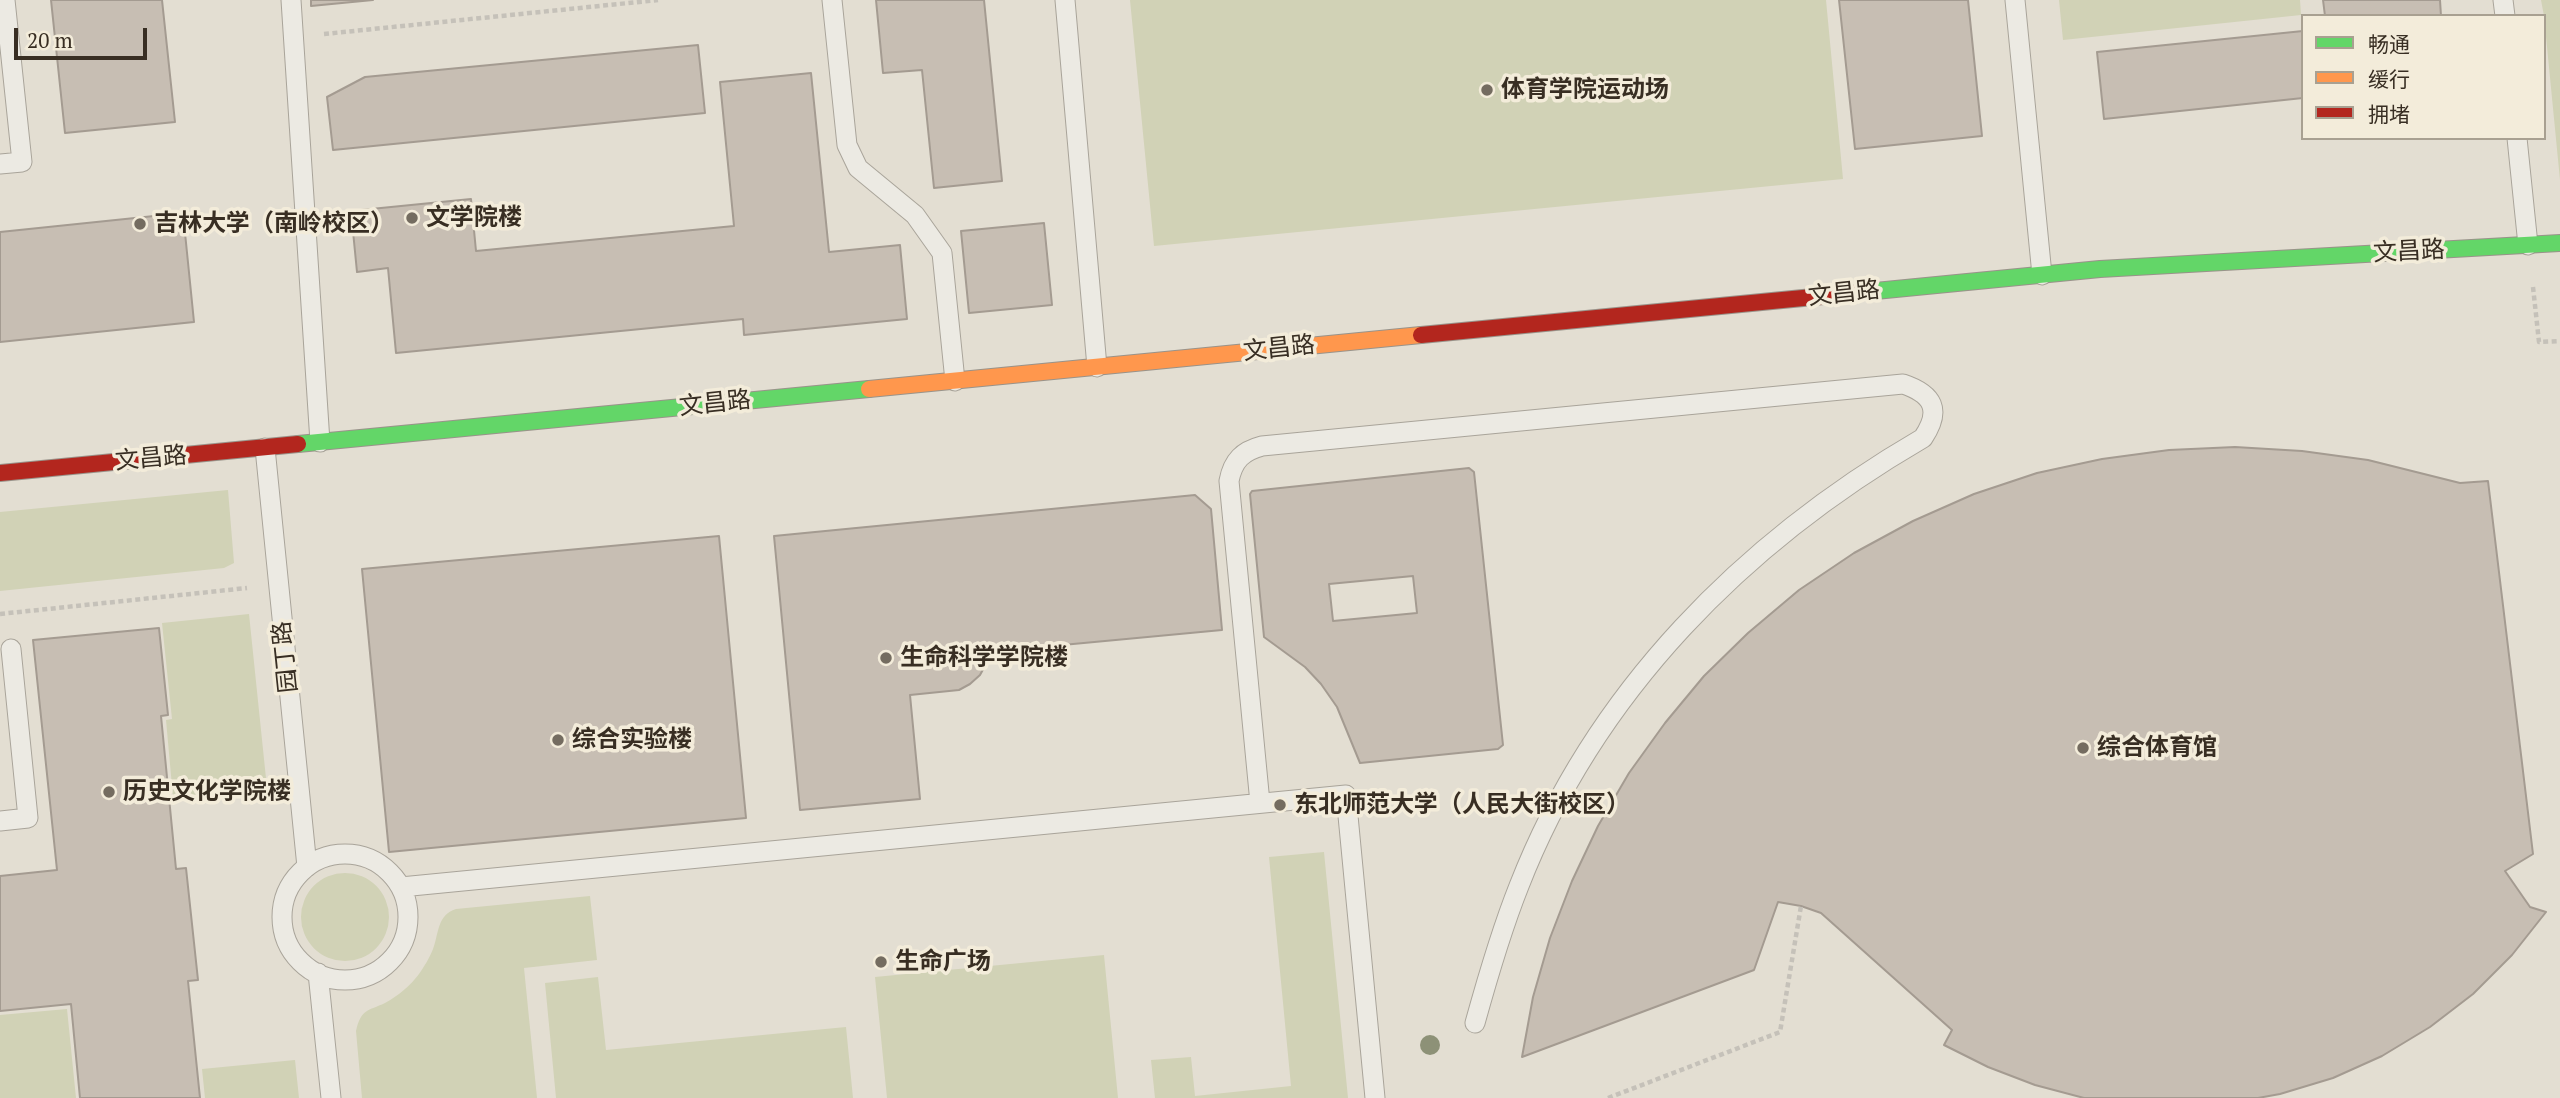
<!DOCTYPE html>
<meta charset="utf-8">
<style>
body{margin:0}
#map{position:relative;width:2560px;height:1098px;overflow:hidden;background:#e3ded2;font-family:"PT Serif","Noto Sans SC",serif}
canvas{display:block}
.legend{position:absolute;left:2301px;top:14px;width:245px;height:126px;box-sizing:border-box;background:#f3ecda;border:2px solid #a8a091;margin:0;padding:9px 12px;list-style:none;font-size:21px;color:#382e23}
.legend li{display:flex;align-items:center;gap:14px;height:35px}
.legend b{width:35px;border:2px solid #a8a091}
.scale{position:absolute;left:14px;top:28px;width:133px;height:32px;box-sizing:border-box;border:4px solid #382e23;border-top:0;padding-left:9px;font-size:21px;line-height:24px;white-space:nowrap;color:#382e23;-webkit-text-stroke:5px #f3ecda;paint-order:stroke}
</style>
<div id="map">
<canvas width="2560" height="1098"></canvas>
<ul class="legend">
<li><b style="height:9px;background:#63d668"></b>畅通</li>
<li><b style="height:9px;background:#ff974d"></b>缓行</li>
<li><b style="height:9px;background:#b3261e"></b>拥堵</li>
</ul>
<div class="scale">20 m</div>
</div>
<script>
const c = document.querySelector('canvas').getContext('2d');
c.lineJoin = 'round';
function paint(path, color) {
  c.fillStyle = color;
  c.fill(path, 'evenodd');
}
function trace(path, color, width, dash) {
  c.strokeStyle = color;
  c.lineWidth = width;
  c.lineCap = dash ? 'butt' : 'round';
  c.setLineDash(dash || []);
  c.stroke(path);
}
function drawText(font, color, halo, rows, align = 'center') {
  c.font = font + ' "PT Serif","Noto Sans SC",serif';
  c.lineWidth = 7;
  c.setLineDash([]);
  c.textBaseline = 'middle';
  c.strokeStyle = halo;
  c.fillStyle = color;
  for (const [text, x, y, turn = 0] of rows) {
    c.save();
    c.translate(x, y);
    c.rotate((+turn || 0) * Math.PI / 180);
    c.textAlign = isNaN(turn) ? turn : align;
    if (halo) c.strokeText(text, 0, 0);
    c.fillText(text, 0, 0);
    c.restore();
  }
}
const green = new Path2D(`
 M1130,0h696l17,179 -689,67z
 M2059,0h241l1,15 -238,25z
 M2541,0h19v180l-16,-164z
 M228,490l6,73 -10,5 -224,23v-79z
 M249,614l18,174 -94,9 -7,-77 6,-1 -10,-96z
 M1324,852l24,246h-193l-4,-38 40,-3 4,39 96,-10 -22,-229z
 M301 917a44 44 0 1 1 88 0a44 44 0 1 1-88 0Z
 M590,896l7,64 -73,8 13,130h-175l-6,-67c5,-22 12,-20 29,-28 13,-7 26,-18 34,-29 5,-7 11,-17 14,-25 6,-16 4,-34 23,-40z
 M1104,955l14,143h-231l-12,-121z
 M598,977l8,73 240,-23 7,71h-297l-11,-115z
 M67,1009l9,89h-76v-83z
 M295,1060l4,38h-94l-3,-29z`);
const building = new Path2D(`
 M51,0h111l13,122 -110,11z
 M311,0h62l-62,6z
 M876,0h108l18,181 -68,7 -12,-118 -39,3z
 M1839,0h129l14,136 -127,13z
 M2323,0h117l1,16h-116z
 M2303,31v67l-199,21 -7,-67z
 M698,45l7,68 -372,37 -6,-53 38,-20z
 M811,73l18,179 71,-7 7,74 -163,16 -1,-16 -347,34 -8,-85 -31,4 -6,-61 120,-12 5,52 258,-25 -14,-144z
 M183,213l11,109 -194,20v-110z
 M1044,223l8,82 -83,8 -8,-82z
 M2235,447l67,4 66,9 92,23 28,-2 45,373 -28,17 25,36 16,5 -34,43 -39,39 -43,33 -48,29 -49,22 -53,16 -22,4h-174l-49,-13 -47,-18 -44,-22 8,-15 -131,-117 -20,-7 -23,-4 -24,68 -232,87 11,-60 17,-59 22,-57 26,-55 31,-53 36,-50 39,-47 44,-43 51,-43 55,-37 59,-32 61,-27 63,-21 65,-14 67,-9z
 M1469,468l5,4 29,273 -5,4 -138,14 -23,-56 -16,-23 -16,-17 -41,-30 -14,-143 2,-3zM1413,576l4,37 -84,8 -4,-37z
 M1195,495l16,14 11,121 -234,22 -2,12 -6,11 -10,9 -11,6 -49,5 10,104 -120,11 -26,-274z
 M719,536l27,282 -357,34 -27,-283z
 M159,628l9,87 -7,1 15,153 10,-1 12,112 -10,1 12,117h-120l-9,-94 -71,7v-135l57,-6 -24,-230z`);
const path = new Path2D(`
 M324,34l334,-34
 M2533,287l6,55 21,-1
 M0,614l247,-26
 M1608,1098l172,-66 21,-126`);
const lane = new Path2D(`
 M291,0l29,442
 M832,0l15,145 11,23 57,47 27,38 13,128
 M1065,0l32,367
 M2015,0l27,275
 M2503,0l2,16
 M2517,138l11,107
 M0,164l22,-2 -17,-162
 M265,448l42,419
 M1260,803l-31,-322c4,-21 14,-30 33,-35l641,-62c30,10 39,26 20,54 -179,104 -328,253 -404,448 -18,45 -31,90 -44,137
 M0,821l28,-3 -17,-169
 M282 917a63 63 0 1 1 126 0a63 63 0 1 1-126 0Z
 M401,887l945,-92 29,303
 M318,973l13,125`);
const fast = new Path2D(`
 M1865,292l235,-23 460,-26
 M298,444l571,-55`);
const slow = new Path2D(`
 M869,389l552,-54`);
const jam = new Path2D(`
 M1421,335l444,-43
 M0,473l298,-29`);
const trees = [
 [1430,1045]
];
const markers = [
 [1487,90,7,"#746c60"],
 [412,218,7,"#746c60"],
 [140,224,7,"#746c60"],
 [886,658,7,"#746c60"],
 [558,740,7,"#746c60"],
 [2083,748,7,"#746c60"],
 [109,792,7,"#746c60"],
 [1280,805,7,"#746c60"],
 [881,962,7,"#746c60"]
];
const poiNames = [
 ["体育学院运动场",1501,90],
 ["文学院楼",426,218],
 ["吉林大学（南岭校区）",154,224],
 ["生命科学学院楼",900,658],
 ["综合实验楼",572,740],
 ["综合体育馆",2097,748],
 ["历史文化学院楼",123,792],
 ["东北师范大学（人民大街校区）",1294,805],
 ["生命广场",895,962]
];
const streetNames = [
 ["文昌路",2409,252,-3],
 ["文昌路",1844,294,-6],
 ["文昌路",1279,349,-6],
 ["文昌路",715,404,-6],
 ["文昌路",151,459,-5],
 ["园丁路",286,657,-96]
];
paint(green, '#d1d2b6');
paint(building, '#c7beb3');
trace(building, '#a49b91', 2);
trace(lane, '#a9a49a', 21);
trace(fast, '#99938a', 18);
trace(slow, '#99938a', 18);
trace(jam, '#99938a', 18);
trace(path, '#c5c1b9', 4.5, [5, 3.5]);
trace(lane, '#eceae3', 19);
trace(fast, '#63d668', 16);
trace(slow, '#ff974d', 16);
trace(jam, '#b3261e', 16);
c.fillStyle = '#8d9177';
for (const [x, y] of trees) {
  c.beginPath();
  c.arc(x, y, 10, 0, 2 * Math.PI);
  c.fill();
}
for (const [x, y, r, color] of markers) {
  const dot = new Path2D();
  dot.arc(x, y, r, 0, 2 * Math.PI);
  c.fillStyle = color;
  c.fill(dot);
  trace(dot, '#f3ecda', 2.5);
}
drawText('bold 24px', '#382e23', '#f3ecda', poiNames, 'left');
drawText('24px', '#382e23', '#f3ecda', streetNames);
</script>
